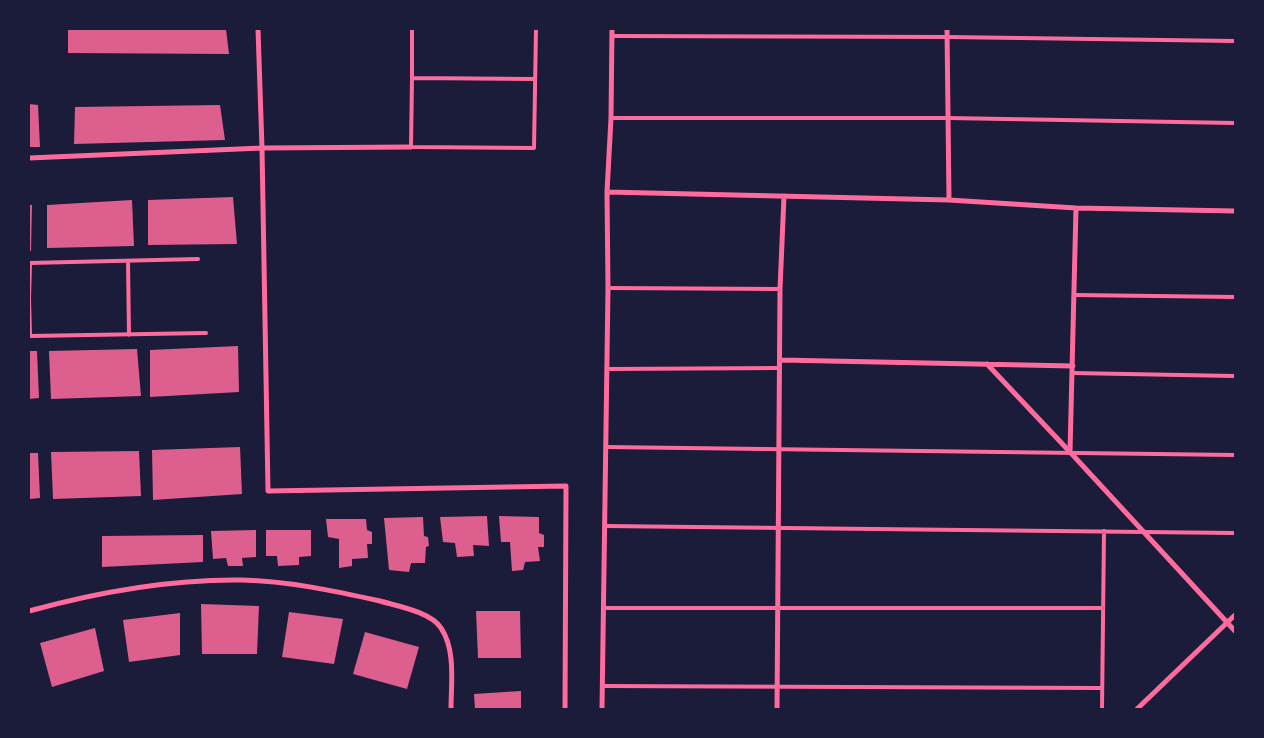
<!DOCTYPE html>
<style>
body{margin:0}
#map{position:relative;width:1264px;height:738px;overflow:hidden;background:#1b1b3a;font-family:"Nunito Sans",sans-serif}
canvas{display:block}
.frame{position:absolute;inset:0;border:30px solid #1b1b3a;pointer-events:none}
</style>
<div id="map">
<canvas width="1264" height="738"></canvas>
<div class="frame"></div>
</div>
<script>
const c = document.querySelector('canvas').getContext('2d');
c.lineJoin = 'round';
function paint(path, color) {
  c.fillStyle = color;
  c.fill(path, 'evenodd');
}
function trace(path, color, width, dash) {
  c.strokeStyle = color;
  c.lineWidth = width;
  c.lineCap = dash ? 'butt' : 'round';
  c.setLineDash(dash || []);
  c.stroke(path);
}
const building = new Path2D(`
 M68,29h158l3,25 -161,-1z
 M29,104l9,1 2,42h-11z
 M220,105l5,35 -151,4 1,-37z
 M233,197l4,47 -89,1v-45z
 M132,200l2,46 -87,2v-43z
 M29,205h3l-1,46h-2z
 M238,346l1,46 -89,5v-47z
 M137,349l4,47 -90,3 -2,-48z
 M29,351h8l2,47 -10,1z
 M240,447l2,47 -89,6 -1,-50z
 M139,451l2,45 -88,3 -2,-47z
 M29,453h9l2,45 -11,1z
 M487,516l2,30 -16,-1 1,11 -17,1 -2,-14 -12,-1 -3,-25z
 M499,516l40,1v16l5,2v12h-6l2,14 -15,1 -2,8 -11,1 -2,-29h-9z
 M423,517l1,19 4,1 1,9 -3,1 -1,16h-14l-2,9 -20,-2 -5,-52z
 M326,519h40l1,11 5,2v12h-5l1,14 -16,1v7l-13,2v-29l-11,-2z
 M256,530v27l-14,1 1,8h-15l-2,-8 -13,1 -2,-28z
 M266,530h45v26l-12,1v8l-21,1 -1,-10h-11z
 M203,535v27l-101,5v-31z
 M201,604l58,2 -2,48h-55z
 M476,611h44l1,47h-43z
 M289,612l54,7 -9,45 -52,-7z
 M180,613v42l-51,7 -6,-42z
 M95,628l9,43 -52,16 -12,-44z
 M365,632l54,15 -12,42 -54,-15z
 M521,691v18h-46l-1,-15z`);
const service = new Path2D(`
 M612,36l336,1 287,4
 M412,78v-49
 M535,79l-123,-1 -1,69 123,1 2,-119
 M611,118h337l287,5
 M128,261l1,74
 M29,263l169,-4
 M608,288l172,1
 M1075,295l160,2
 M29,298l1,38
 M29,298l1,-35
 M29,336l177,-3
 M607,369l173,-1
 M1072,373l163,3
 M606,447l629,8
 M605,526l630,7
 M604,608h499
 M603,686l498,2
 M1102,709l2,-178`);
const minor = new Path2D(`
 M258,29l4,119 149,-1
 M947,29l2,171
 M29,158l233,-10 6,343 298,-5 -1,223
 M607,192l342,8 127,8 159,3
 M780,360l293,6
 M987,364l83,88 165,179
 M1070,452l6,-244
 M29,611c69,-19 140,-32 213,-31 46,1 93,11 138,21 17,5 51,11 61,27 15,22 10,56 10,81
 M602,709l6,-421 -1,-96 4,-74 1,-89
 M777,709l3,-420 4,-93
 M1137,709l98,-94`);
paint(building, '#dd5f8e');
trace(service, '#ff6b9d', 4);
trace(minor, '#ff6b9d', 5);
</script>
